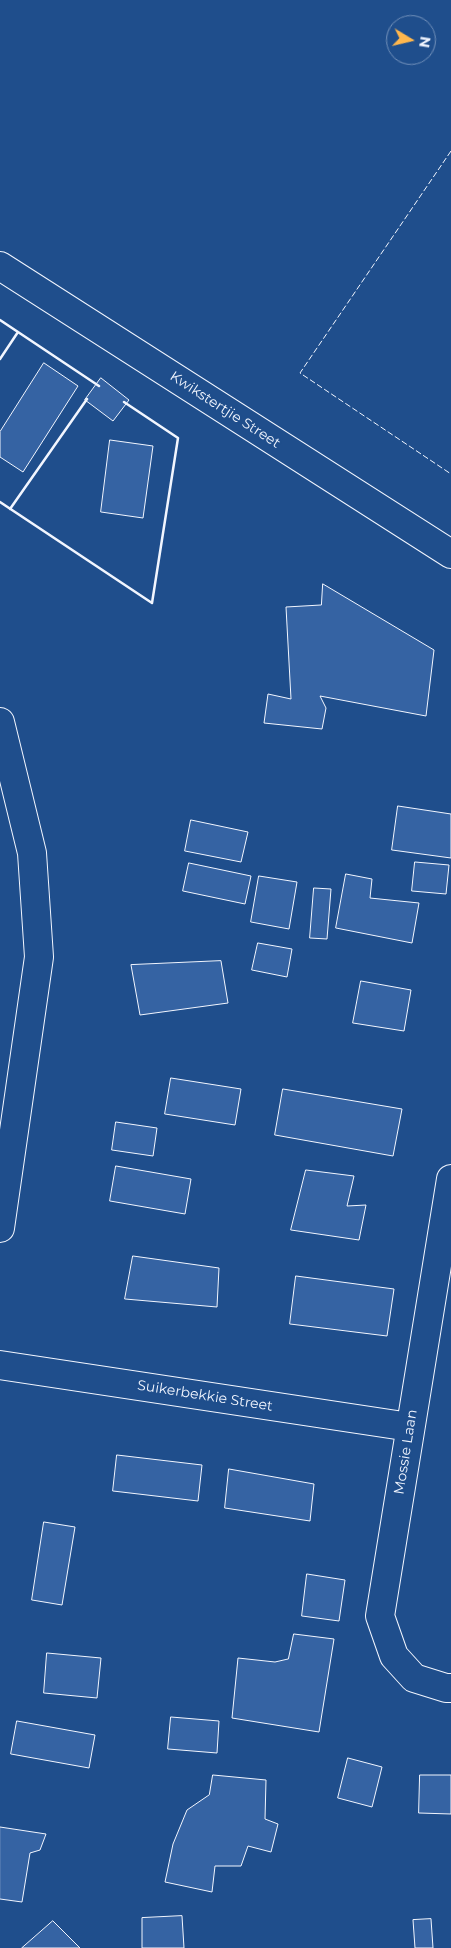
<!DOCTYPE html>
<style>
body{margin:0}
#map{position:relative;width:451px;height:1948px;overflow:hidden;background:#1f4e8c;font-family:Montserrat,sans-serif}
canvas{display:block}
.north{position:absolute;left:386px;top:15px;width:50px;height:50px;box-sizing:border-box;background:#1f4e8c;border:1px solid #7391ba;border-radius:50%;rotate:99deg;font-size:14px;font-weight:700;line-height:20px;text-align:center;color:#f2f6ff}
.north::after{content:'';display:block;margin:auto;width:18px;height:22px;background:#ffb74d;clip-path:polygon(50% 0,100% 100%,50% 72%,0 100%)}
</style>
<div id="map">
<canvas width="451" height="1948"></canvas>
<div class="north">N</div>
</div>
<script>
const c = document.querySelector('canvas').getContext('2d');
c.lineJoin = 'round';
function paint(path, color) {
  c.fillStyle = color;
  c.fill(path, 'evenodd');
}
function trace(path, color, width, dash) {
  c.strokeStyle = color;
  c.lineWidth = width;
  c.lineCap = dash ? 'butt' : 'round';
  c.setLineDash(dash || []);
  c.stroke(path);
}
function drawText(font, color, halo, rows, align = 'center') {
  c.font = font + ' Montserrat,sans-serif';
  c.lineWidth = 4;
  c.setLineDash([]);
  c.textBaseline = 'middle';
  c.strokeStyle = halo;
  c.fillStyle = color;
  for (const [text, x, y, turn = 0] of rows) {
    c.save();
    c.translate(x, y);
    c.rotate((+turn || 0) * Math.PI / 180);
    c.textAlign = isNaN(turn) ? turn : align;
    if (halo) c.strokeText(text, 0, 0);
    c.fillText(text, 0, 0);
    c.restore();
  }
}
const building = new Path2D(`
 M44,363l34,23 -55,86 -23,-15v-25z
 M101,378l28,22 -16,21 -28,-21z
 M110,440l43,6 -10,72 -42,-6z
 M323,584l111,66 -8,66 -106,-20 6,12 -4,21 -58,-6 4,-29 23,5 -5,-92 35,-2z
 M398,806l53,8v44l-59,-8z
 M191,820l57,12 -7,30 -56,-11z
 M415,862l34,3 -3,29 -34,-3z
 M189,863l62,13 -6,28 -62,-13z
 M346,874l26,5 -2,19 49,5 -7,40 -76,-15z
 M259,876l38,6 -8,47 -38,-7z
 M314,888l17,1 -4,50 -17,-1z
 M258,943l34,6 -5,28 -35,-7z
 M221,961l7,42 -88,12 -9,-50z
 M361,981l50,9 -7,41 -51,-8z
 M171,1078l70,11 -6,36 -70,-11z
 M283,1089l119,20 -9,47 -118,-21z
 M116,1122l41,6 -4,28 -41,-6z
 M116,1166l75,13 -6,35 -75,-13z
 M306,1170l48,6 -7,30 19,-1 -7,35 -68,-10z
 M133,1256l86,12 -2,39 -92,-8z
 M296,1276l98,13 -7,47 -97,-12z
 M117,1455l85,10 -4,36 -85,-10z
 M229,1469l85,15 -4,37 -85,-13z
 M44,1522l31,5 -13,78 -30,-5z
 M307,1574l38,6 -6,41 -37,-5z
 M294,1634l40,5 -15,93 -87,-14 6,-60 37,4 13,-3z
 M47,1653l54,5 -4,40 -53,-5z
 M171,1717l48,4 -2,32 -49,-4z
 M17,1721l78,14 -6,33 -78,-14z
 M348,1758l34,9 -10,40 -34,-9z
 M213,1775l53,5 -1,39 13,5 -7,28 -23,-6 -7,20h-26l-3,26 -47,-10 8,-38 14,-34 22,-15z
 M420,1775h31v39l-32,-1z
 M0,1827l46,7 -6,16 -10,3 -8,49 -22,-3z
 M182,1916l2,32h-42v-30z
 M431,1919l2,29h-18l-2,-28z
 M53,1921l27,27h-58z`);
const minor = new Path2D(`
 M0,266l451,288
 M0,722l32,131 7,104 -39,271
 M451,1179l-71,437 14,40 20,22 32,10h5
 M0,1365l410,62`);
const fence = new Path2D(`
 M451,151l-151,222 151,101`);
const wall = new Path2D(`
 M0,320l99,66
 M0,359l18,-27
 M0,502l152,101 26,-165 -54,-36
 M10,509l77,-110`);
const streetNames = [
 ["Kwikstertjie Street",225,410,33],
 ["Suikerbekkie Street",205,1396,9],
 ["Mossie Laan",406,1452,-81]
];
paint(building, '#3563a3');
trace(building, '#f2f6ff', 1);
trace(minor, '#f2f6ff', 30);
trace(minor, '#1f4e8c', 28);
trace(fence, '#f2f6ff', 1, [6, 2.5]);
trace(wall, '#f2f6ff', 2.5);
drawText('14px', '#f2f6ff', '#1f4e8c', streetNames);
</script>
